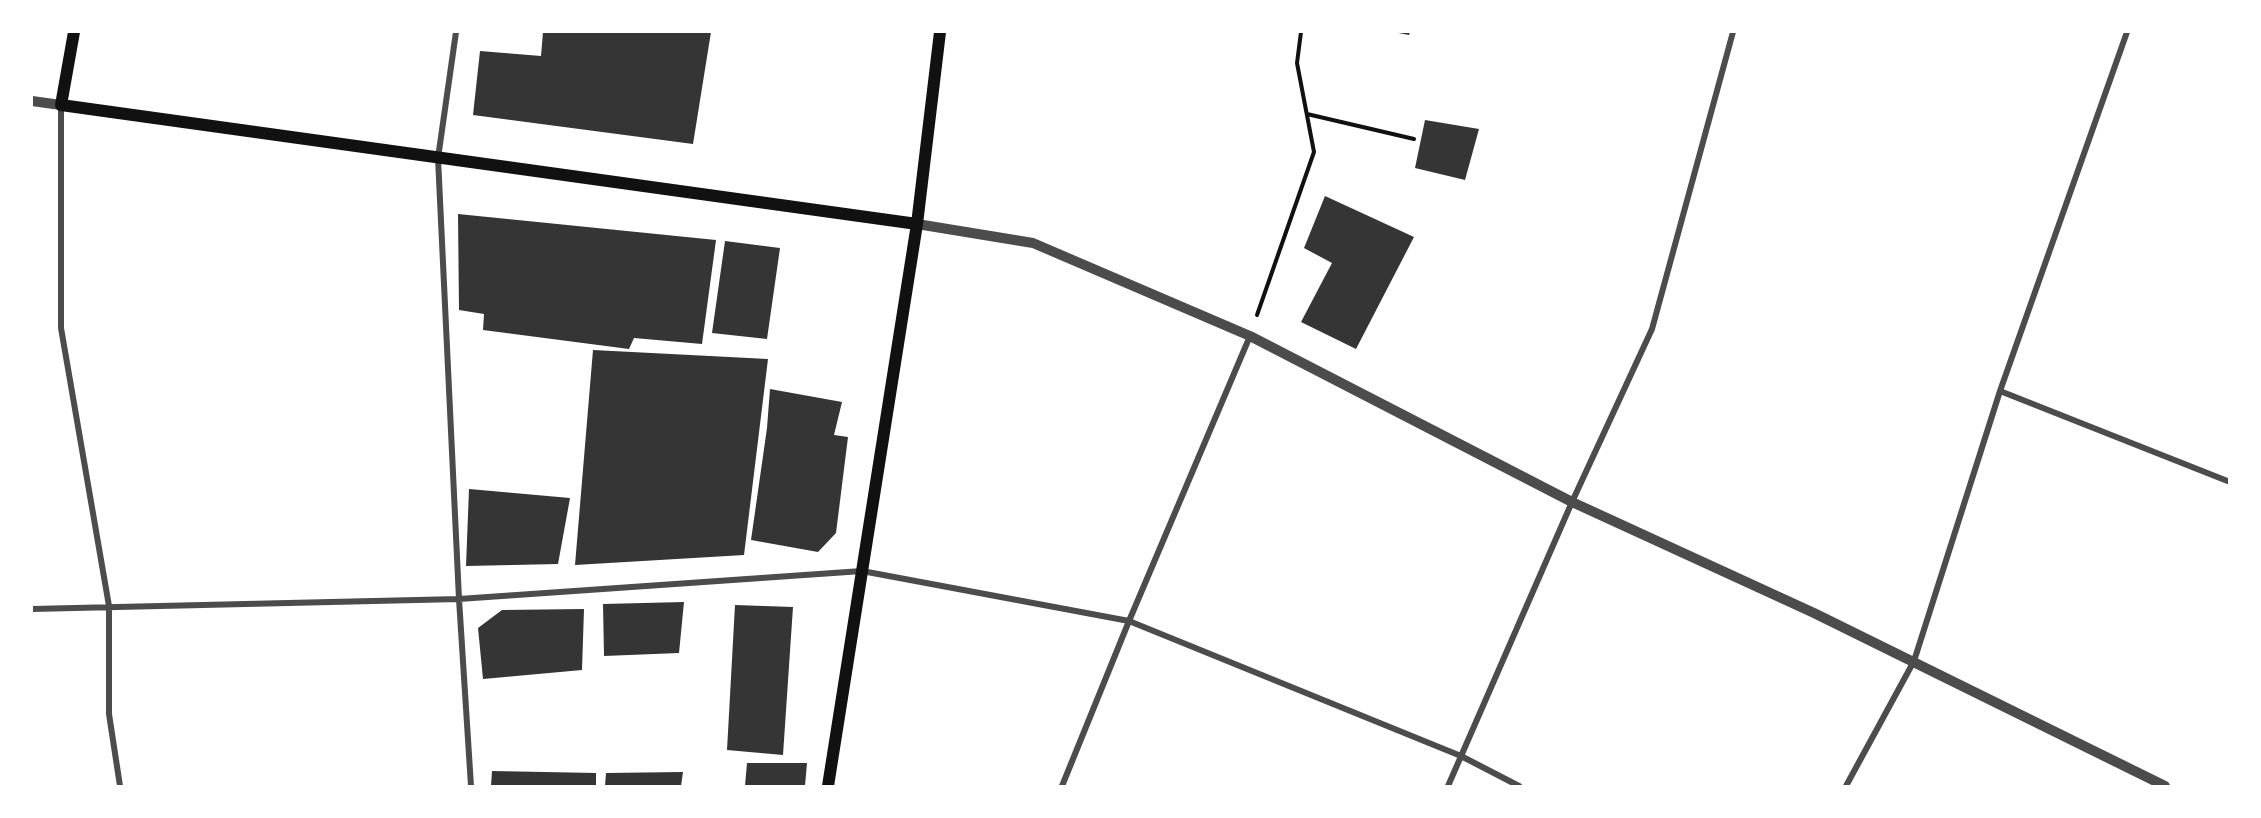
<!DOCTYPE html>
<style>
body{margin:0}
#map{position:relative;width:2261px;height:818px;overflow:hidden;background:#fff;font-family:Lora,serif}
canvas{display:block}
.frame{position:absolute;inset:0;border:33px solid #fff;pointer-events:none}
</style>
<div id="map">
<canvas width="2261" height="818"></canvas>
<div class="frame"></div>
</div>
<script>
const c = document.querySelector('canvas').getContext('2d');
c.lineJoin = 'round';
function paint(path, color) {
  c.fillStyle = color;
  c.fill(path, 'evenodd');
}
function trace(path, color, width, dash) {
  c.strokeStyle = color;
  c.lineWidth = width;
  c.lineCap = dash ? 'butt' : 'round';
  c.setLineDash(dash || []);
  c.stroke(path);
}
const building = new Path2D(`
 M543,32h168l-18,112 -220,-29 7,-64 61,5z
 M1393,32h17l-1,3z
 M1425,120l54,9 -14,51 -50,-12z
 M1325,196l89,41 -58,112 -55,-27 31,-59 -28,-15z
 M458,214l258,26 -14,104 -68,-6 -5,11 -146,-19 1,-16 -25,-4z
 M725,241l55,7 -13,91 -55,-6z
 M593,350l175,9 -24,196 -169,10z
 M770,389l72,13 -8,33 14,2 -12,96 -18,19 -67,-12 16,-112z
 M469,489l101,9 -12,66 -92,2z
 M684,602l-5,51 -75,3 -1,-52z
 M735,605l58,2 -10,148 -56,-5z
 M584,609l-2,61 -99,9 -5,-51 24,-18z
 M747,763h60l-2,23h-60z
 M492,771l104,2v13h-105z
 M683,772l-2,14h-76l1,-13z`);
const path = new Path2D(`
 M1307,114l107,25
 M1257,315l57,-163 -17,-89 4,-31`);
const minor = new Path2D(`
 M456,32l-18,126 21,441 12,187
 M61,105v223l48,278v108l11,72
 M2000,391l230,91
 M32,609l427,-10 403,-28 267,50 332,135 58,30
 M1062,786l67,-165 121,-285
 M1448,786l124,-284 80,-173 81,-297
 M1846,786l68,-125 86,-270 127,-359`);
const tertiary = new Path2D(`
 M32,101l29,4
 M917,224l116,19 217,93 322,166 242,111 351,173`);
const secondary = new Path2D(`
 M74,32l-13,73 856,119
 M828,786l89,-562 23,-192`);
paint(building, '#353535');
trace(path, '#111', 4);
trace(minor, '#4c4c4c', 6);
trace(tertiary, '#4c4c4c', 10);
trace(secondary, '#111', 12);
</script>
